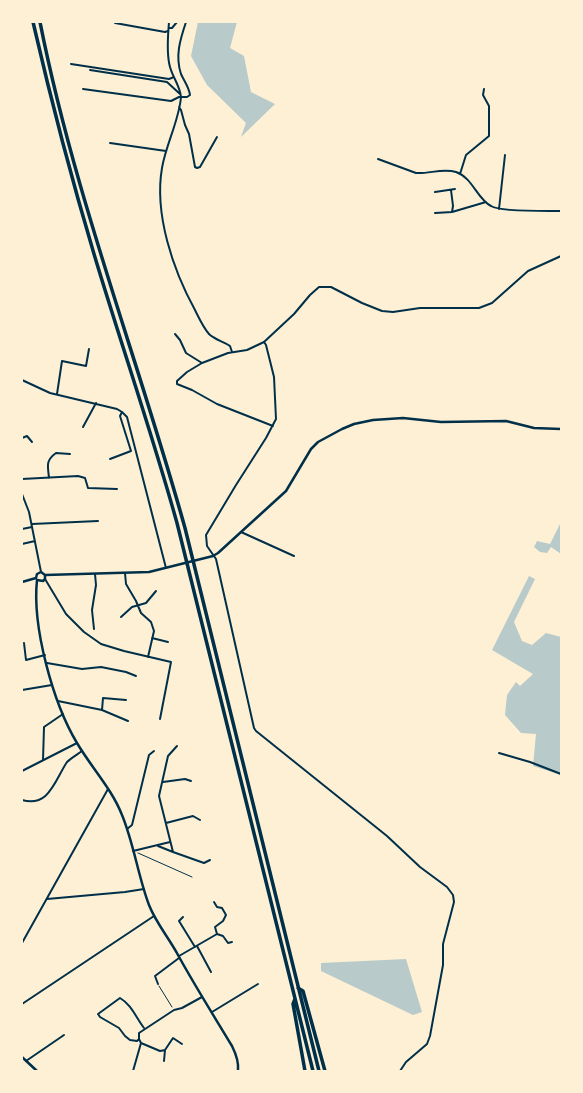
<!DOCTYPE html>
<style>
body{margin:0}
#map{position:relative;width:583px;height:1093px;overflow:hidden;background:#fdf0d5;font-family:Quicksand,sans-serif}
canvas{display:block}
.frame{position:absolute;inset:0;border:23px solid #fdf0d5;pointer-events:none}
</style>
<div id="map">
<canvas width="583" height="1093"></canvas>
<div class="frame"></div>
</div>
<script>
const c = document.querySelector('canvas').getContext('2d');
c.lineJoin = 'round';
function paint(path, color) {
  c.fillStyle = color;
  c.fill(path, 'evenodd');
}
function trace(path, color, width, dash) {
  c.strokeStyle = color;
  c.lineWidth = width;
  c.lineCap = dash ? 'butt' : 'round';
  c.setLineDash(dash || []);
  c.stroke(path);
}
const green = new Path2D(`
 M198,22h39l-7,26 14,8 7,36 24,12 -34,33 5,-14 -39,-38 -16,-29z
 M561,522v32l-10,-7 -4,6 -7,-1 -6,-5 3,-6 13,3z
 M529,576l6,3 -21,43 8,19 10,4 14,-12 15,4v50l-1,4 1,2v82l-28,-9 3,-32 -15,-1 -16,-18 2,-20 9,-13 4,4 13,-12 -41,-24z
 M406,959l16,53 -9,3 -92,-44v-8z`);
const path = new Path2D(`
 M138,853l54,24
 M159,986l13,21`);
const minor = new Path2D(`
 M169,22c-1,14 -3,31 1,45 3,11 10,19 11,30 -2,24 -15,47 -19,71 -8,46 11,102 33,142 4,8 8,17 14,24 6,6 14,7 21,12l2,6
 M115,23l50,9 3,-1
 M169,28h3l5,-6
 M71,64l98,15 5,-2
 M90,70l77,12 13,12
 M83,89l88,12 8,-4h8l3,-2c-1,-8 -6,-14 -9,-21 -6,-18 -1,-34 5,-52
 M179,107l2,3 4,15 4,9 6,33 2,1 3,-1 17,-30
 M110,143l56,8
 M378,159l38,14c13,1 27,-5 40,-1 17,6 21,27 35,34 10,6 56,5 70,5
 M460,174l6,-19 23,-19v-30l-6,-11 1,-6
 M451,190l2,16 -1,6
 M435,192l20,-3
 M499,209l6,-54
 M435,213l17,-1 34,-10
 M175,334l5,6 6,13 16,10
 M264,342l2,3 8,32 2,42 -10,19 -30,47 -30,50 1,11 9,13 38,169 2,3 131,105 33,31 27,20 6,8 1,7 -11,42v21l-13,71 -3,8 -21,18 -6,9
 M22,380l28,13 67,16 5,3 5,5 39,151
 M57,394l5,-33 24,5 3,-17
 M273,426l-56,-22 -25,-14 -15,-6v-3l10,-9 15,-9 26,-10 19,-3 17,-8 30,-28 16,-19 9,-8h12l31,16 20,8 11,1 27,-4h59l13,-5 36,-32 33,-15
 M83,427l13,-24
 M22,438l5,-2 5,6
 M110,459l21,-8 -11,-35 2,-4
 M49,478c-1,-12 -4,-17 7,-25l14,1
 M22,479l56,-3 7,2 3,10 29,1
 M22,494l7,18 12,60
 M32,524l66,-3
 M22,529l10,-2
 M241,532l53,24
 M22,544l13,-3
 M125,573l1,11 10,17 5,12 10,9 3,9 -6,26
 M45,579l21,35 18,18 17,12 23,7 47,11 -11,57
 M121,617l11,-10 14,-4 10,-12
 M94,629l-2,-19 4,-25 -1,-11
 M152,638l16,4
 M24,643l2,17 19,-5
 M47,663l35,6 19,-2 25,5 10,4
 M22,690l30,-5
 M58,701l44,9 26,11
 M102,710l1,-12 23,2
 M177,746l-9,10 -9,40 14,56 31,11 6,-3
 M499,753l31,9 31,12
 M43,760l1,-33 19,-13
 M22,771l55,-28
 M163,782l22,-3 6,2
 M22,800c27,8 33,-20 45,-38 4,-4 11,-8 15,-11
 M166,823l27,-7 7,4
 M127,829l5,-4 17,-70 5,-4
 M158,846l15,6
 M133,851l37,-9
 M47,899l78,-7 19,-3
 M214,902l3,5 5,1 4,7 -3,6 -8,6 2,7
 M183,917l-4,4 16,26
 M22,943l86,-154
 M197,946l14,26
 M179,956l38,-22 6,2 5,7 4,-1
 M158,984l-3,-8 24,-18
 M22,1004l132,-88
 M212,1012l46,-28
 M139,1039l-2,2 -7,-1 -5,-4 -6,-8 -19,-11 -2,-3 22,-16c12,7 16,20 24,30
 M141,1043l19,8 5,-1
 M26,1061l38,-26
 M164,1061l1,-11 8,-12 9,6
 M133,1071l8,-28 -2,-4v-6l35,-23 8,-2 20,-11`);
const tertiary = new Path2D(`
 M36,578l1,-4 4,-2 4,3 104,-3 64,-16 5,-3 68,-62 25,-42 7,-7 24,-13 12,-5 19,-4 30,-2 38,4 65,-1 28,7 27,1
 M37,580c-5,47 16,123 40,163 14,24 35,46 45,72 12,29 16,61 27,90 7,18 20,33 29,50 17,31 36,61 54,91 4,8 7,16 6,25
 M37,580l6,1 2,-2v-4
 M22,582l14,-4`);
const secondary = new Path2D(`
 M22,1057l15,14`);
const motorway = new Path2D(`
 M33,22c18,78 38,155 61,232 27,90 58,179 83,269l136,548
 M40,22c34,172 98,337 145,506l134,543
 M298,988l5,3 22,80
 M295,999l-2,5 12,67`);
paint(green, '#b9caca');
trace(path, '#003049', 1);
trace(minor, '#003049', 2);
trace(tertiary, '#003049', 2.5);
trace(secondary, '#003049', 2.5);
trace(motorway, '#003049', 3.5);
</script>
